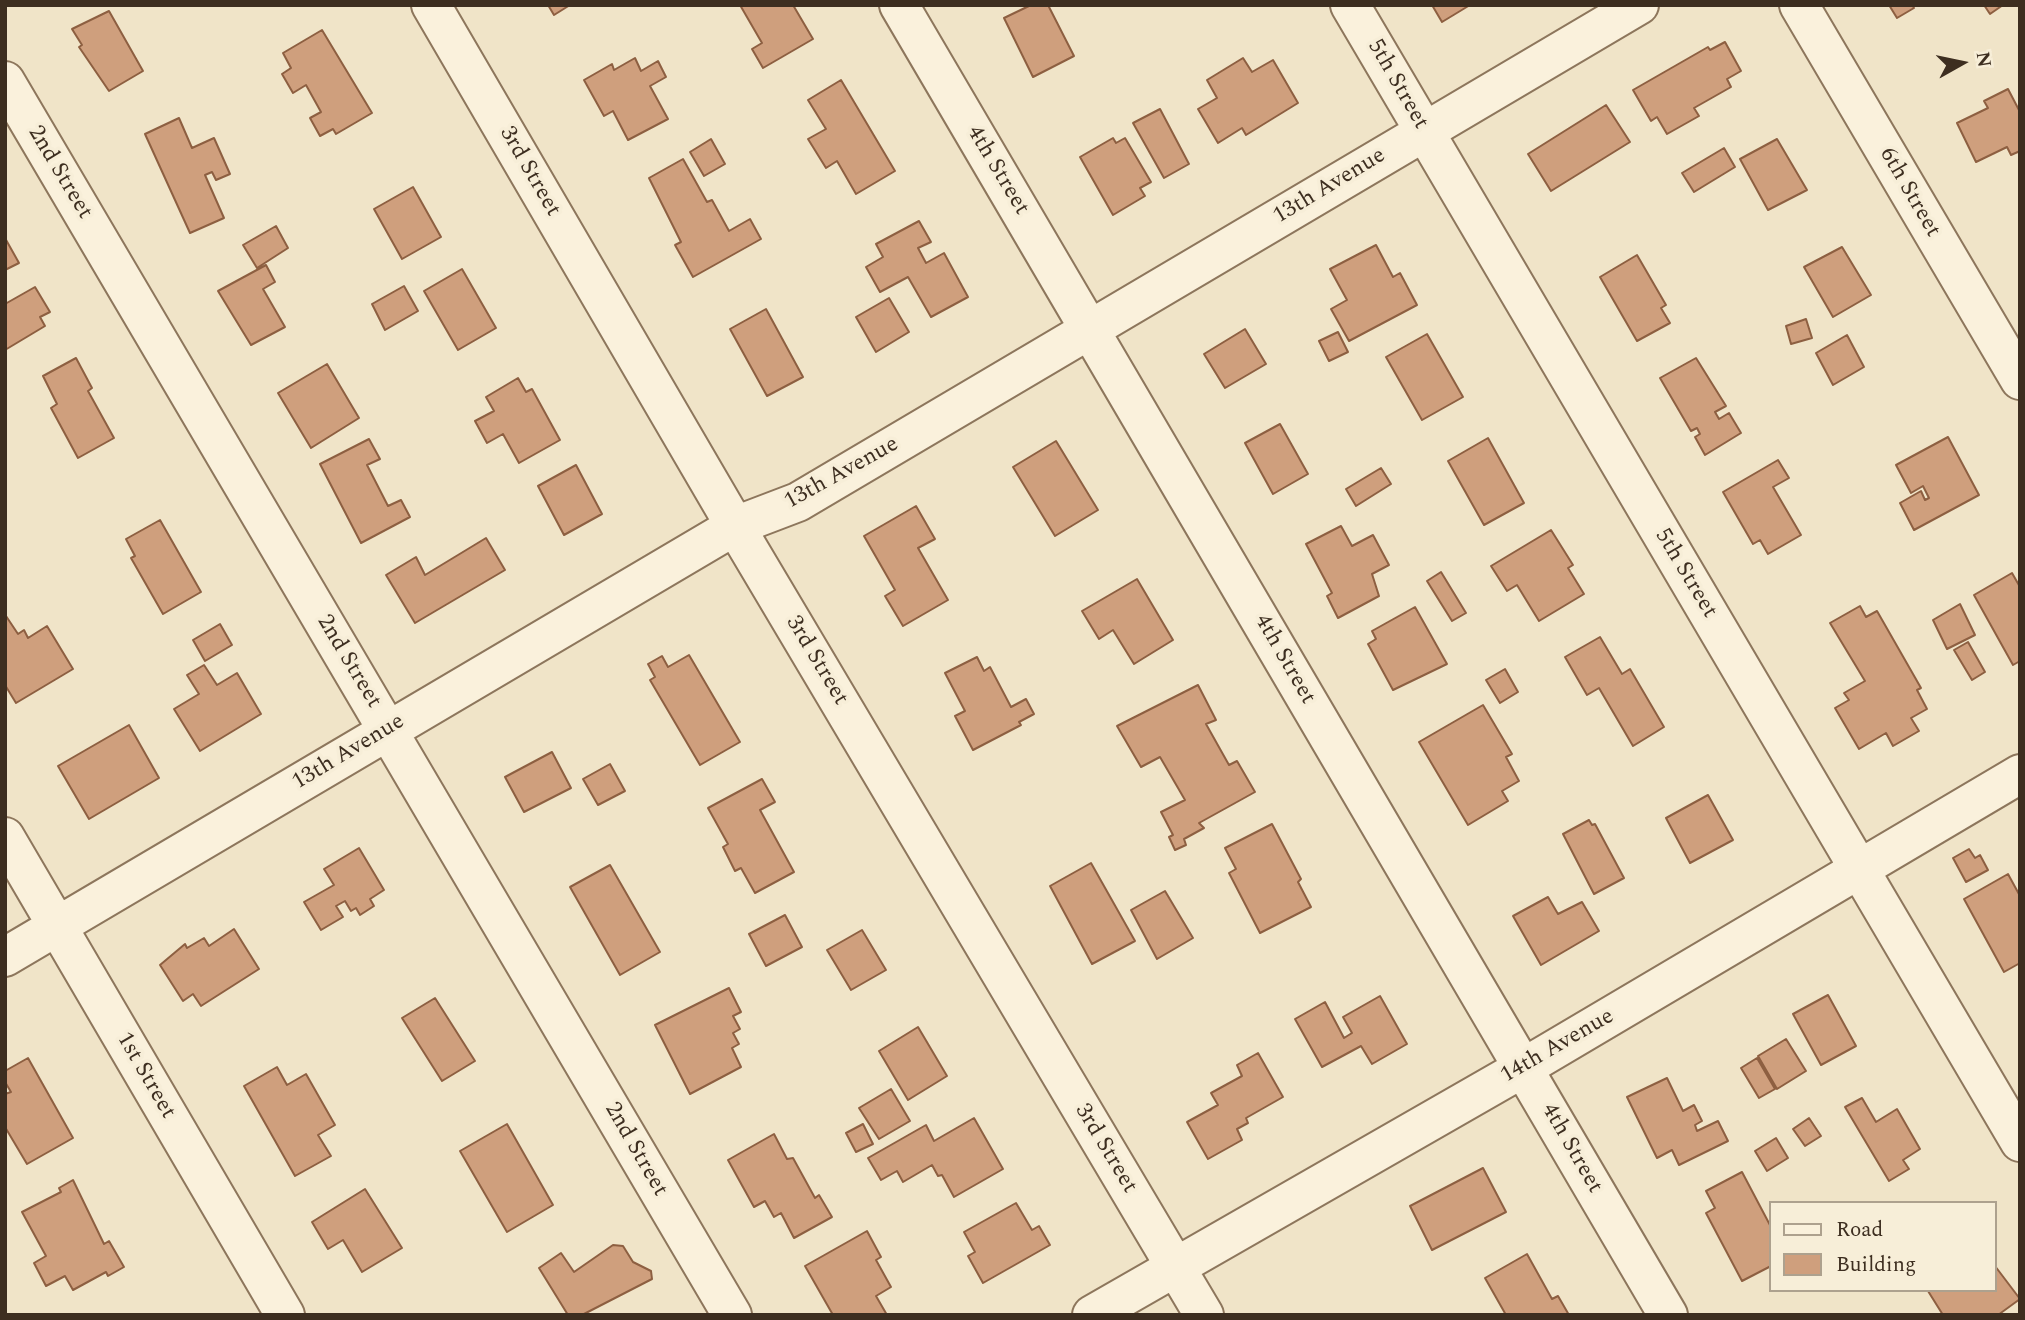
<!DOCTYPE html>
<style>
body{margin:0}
#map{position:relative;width:2025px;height:1320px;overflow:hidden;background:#f0e4c8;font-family:Spectral,serif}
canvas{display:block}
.frame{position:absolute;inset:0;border:7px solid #3d2e20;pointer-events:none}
.legend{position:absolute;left:1769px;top:1201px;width:228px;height:91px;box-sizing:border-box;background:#f7eed8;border:2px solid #ada18e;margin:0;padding:9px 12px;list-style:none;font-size:21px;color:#3d2e20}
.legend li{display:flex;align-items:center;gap:14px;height:35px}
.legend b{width:35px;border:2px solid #ada18e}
.north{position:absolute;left:1927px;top:28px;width:70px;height:70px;-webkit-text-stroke:5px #f7eed8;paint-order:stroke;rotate:81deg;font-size:19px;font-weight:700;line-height:28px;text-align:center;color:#3d2e20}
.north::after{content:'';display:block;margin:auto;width:24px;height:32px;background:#3d2e20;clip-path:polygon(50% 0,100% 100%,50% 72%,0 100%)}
</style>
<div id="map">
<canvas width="2025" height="1320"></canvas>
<div class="frame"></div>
<ul class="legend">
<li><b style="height:9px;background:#faf1dc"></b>Road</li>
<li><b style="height:19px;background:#cf9f7d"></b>Building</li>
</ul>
<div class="north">N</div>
</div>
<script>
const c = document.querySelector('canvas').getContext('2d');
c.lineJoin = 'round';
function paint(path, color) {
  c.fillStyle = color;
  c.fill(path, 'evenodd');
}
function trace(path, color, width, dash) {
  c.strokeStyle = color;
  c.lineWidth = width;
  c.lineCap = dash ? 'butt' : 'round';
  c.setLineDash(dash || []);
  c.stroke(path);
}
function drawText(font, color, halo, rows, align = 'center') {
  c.font = font + ' Spectral,serif';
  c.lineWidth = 7;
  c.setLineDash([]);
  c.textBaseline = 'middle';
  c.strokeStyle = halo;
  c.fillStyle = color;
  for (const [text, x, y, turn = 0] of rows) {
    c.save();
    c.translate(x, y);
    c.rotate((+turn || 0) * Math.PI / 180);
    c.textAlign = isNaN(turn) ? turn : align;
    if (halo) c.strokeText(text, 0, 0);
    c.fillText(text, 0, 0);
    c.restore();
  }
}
const building = new Path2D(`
 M548,5h22l-16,10z
 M740,5h53l20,34 -50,29 -11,-19 10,-6z
 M1031,5h17l26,51 -41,21 -29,-59z
 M1432,5h38l-28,17z
 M1889,5h23l2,3 -17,10z
 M1984,5h19l-13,9z
 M109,11l34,60 -34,20 -30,-44 3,-2 -10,-16z
 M322,30l50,83 -36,21 -3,-5 -13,7 -10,-18 11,-6 -15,-27 -13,8 -11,-19 9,-6 -8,-15z
 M1725,42l16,29 -14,8 4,8 -37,21 5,8 -32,18 -10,-17 -6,4 -18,-31 75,-43 2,3z
 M635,58l6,13 17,-10 8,16 -16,9 18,33 -40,21 -15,-29 -9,5 -20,-36 28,-16 2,6z
 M1243,58l9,14 21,-12 25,43 -52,32 -4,-7 -24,15 -20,-34 19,-11 -10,-18z
 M841,80l54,91 -39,23 -19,-33 -11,7 -18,-29 18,-10 -18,-29z
 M2008,89l12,23v39l-9,4 -4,-8 -31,15 -19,-39 31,-15 -4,-7z
 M1606,105l24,37 -79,49 -23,-37z
 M1160,109l29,55 -25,14 -31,-55z
 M179,118l13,30 22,-10 16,36 -14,6 -4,-8 -7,3 19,43 -34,15 -45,-99z
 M1113,138l3,5 9,-5 26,44 -11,6 5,8 -32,19 -33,-58z
 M711,139l14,25 -21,12 -14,-24z
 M1777,139l30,51 -39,20 -28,-51z
 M1724,148l11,19 -41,25 -12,-19z
 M683,159l24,43 5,-2 17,31 21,-12 11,20 -68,38 -18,-32 6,-3 -32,-64z
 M413,187l28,50 -39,22 -28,-50z
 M919,221l12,21 -13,6 8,15 18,-10 24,44 -37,20 -23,-40 -28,15 -14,-25 17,-10 -7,-13z
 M276,226l12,22 -31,20 -14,-23z
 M5,238l14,25 -14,7z
 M1376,245l17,32 7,-4 17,32 -68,36 -18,-32 16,-9 -17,-31z
 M1842,247l29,48 -38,22 -29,-50z
 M1637,255l29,50 -5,3 9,15 -33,18 -37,-64z
 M266,265l9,17 -12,7 22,38 -34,18 -33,-54z
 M462,269l34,59 -38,22 -34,-59z
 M404,286l14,25 -33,19 -13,-26z
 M35,287l15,25 -10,5 5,9 -40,24v-46z
 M889,298l20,34 -33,20 -20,-35z
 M766,309l37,68 -36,19 -37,-67z
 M1806,319l6,19 -21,6 -5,-18z
 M1245,329l21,35 -41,24 -21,-34z
 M1338,332l10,20 -19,9 -10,-20z
 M1427,334l36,63 -41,23 -36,-63z
 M1847,335l17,32 -31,18 -17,-32z
 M76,358l16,30 -4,3 26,47 -36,20 -27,-50 6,-4 -14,-28z
 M1696,358l30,48 -11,6 4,7 10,-6 12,20 -36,22 -10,-18 5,-3 -3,-6 -6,3 -31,-53z
 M327,364l32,54 -48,30 -33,-55z
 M518,378l8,14 6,-3 28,51 -41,23 -16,-29 -16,9 -12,-22 19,-10 -8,-14z
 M1280,424l28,50 -35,20 -28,-51z
 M1948,437l31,58 -65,35 -14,-27 21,-12 4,9 4,-2 -6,-12 -12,7 -15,-28z
 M1488,438l36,65 -40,22 -36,-64z
 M369,439l11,20 -13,6 21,41 13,-6 9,17 -49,26 -41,-79z
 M1056,441l42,69 -43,26 -42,-69z
 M1778,460l11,18 -16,9 28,48 -33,19 -8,-14 -7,4 -30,-52z
 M576,465l26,49 -38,21 -26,-49z
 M1381,468l10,16 -35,22 -10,-17z
 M916,506l19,33 -17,9 30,52 -45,26 -18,-30 10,-6 -31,-54z
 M160,520l41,72 -38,22 -32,-56 4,-2 -9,-17z
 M1341,526l11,20 21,-11 16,30 -17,9 7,22 -41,22 -11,-22 5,-3 -26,-49z
 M1551,530l22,35 -5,3 16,26 -45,27 -22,-36 -10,6 -16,-25z
 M486,538l19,32 -90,53 -29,-48 30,-18 9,18z
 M1441,572l25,41 -14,8 -25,-40z
 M2012,573l8,14v74l-7,4 -39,-70z
 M1137,579l36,61 -39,24 -21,-34 -14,9 -17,-28z
 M1960,604l15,31 -28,14 -14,-29z
 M1860,606l6,11 11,-6 44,77 -4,2 10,19 -16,9 8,13 -26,15 -7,-13 -27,16 -24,-41 14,-8 -5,-7 21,-12 -35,-58z
 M1415,607l32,57 -54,26 -25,-46 8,-5 -4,-8z
 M6,616l12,18 6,-4 4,8 19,-12 26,43 -57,34 -11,-18z
 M220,624l12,21 -27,16 -12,-21z
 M1600,637l22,37 8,-5 34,58 -31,19 -34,-58 -12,7 -22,-38z
 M1968,642l17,30 -13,8 -18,-30z
 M689,655l51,87 -40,23 -50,-85 5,-3 -7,-13 14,-8 6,11z
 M977,657l7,14 6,-4 21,40 15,-8 8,15 -15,8 2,3 -48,25 -18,-34 10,-5 -20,-38z
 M204,665l13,20 20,-12 24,41 -61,37 -26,-42 25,-15 -12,-19z
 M1505,669l13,23 -18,11 -14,-23z
 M1198,685l18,35 -10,4 23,41 8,-4 18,31 -56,31 5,5 -20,11 2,6 -11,5 -6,-13 4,-2 -12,-23 24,-12 -25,-43 -19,10 -24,-41z
 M1483,705l29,49 -6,3 13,24 -17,10 6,10 -40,24 -49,-83z
 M129,725l30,53 -70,41 -31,-53z
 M552,752l19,36 -47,24 -19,-35z
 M610,764l15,27 -27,14 -15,-26z
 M762,779l13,23 -15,8 34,62 -39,21 -14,-25 -6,3 -12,-24 5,-3 -20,-36z
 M1708,795l25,45 -43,23 -24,-45z
 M1589,820l3,5 3,-1 29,54 -30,16 -31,-60z
 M1272,824l29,55 -3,3 13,25 -51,26 -31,-60 7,-4 -11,-21z
 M359,848l25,42 -14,9 4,7 -14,9 -4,-7 -5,3 -6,-10 -9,5 7,11 -22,13 -17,-28 30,-17 -10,-16z
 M1969,849l6,9 5,-3 8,15 -22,12 -13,-24z
 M1091,863l44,78 -43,23 -42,-78z
 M610,865l50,87 -40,23 -50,-88z
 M2008,874l12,22v67l-16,9 -40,-73z
 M1165,891l28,47 -36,21 -26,-49z
 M1548,897l10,17 24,-12 17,29 -58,34 -28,-49z
 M785,915l17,32 -36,19 -17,-32z
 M234,929l25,40 -58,37 -8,-12 -10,7 -23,-36 25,-21 2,4 17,-10 5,8z
 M862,930l24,40 -35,20 -24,-40z
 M729,988l12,24 -8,4 7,13 -7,4 6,11 -7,4 9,19 -51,27 -35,-69z
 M1828,995l28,51 -35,19 -28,-51z
 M1380,996l27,48 -35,20 -11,-18 -39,21 -27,-48 30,-17 19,36 8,-5 -9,-16z
 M435,998l40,63 -33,20 -40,-63z
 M918,1027l29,49 -39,24 -29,-49z
 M1786,1039l20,32 -29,18 -19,-33z
 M1258,1053l25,44 -37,21 2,5 -11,6 5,11 -34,19 -21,-37 31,-17 -7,-12 31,-17 -5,-11z
 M28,1058l45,80 -46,26 -22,-37v-33l6,-2 -6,-10v-11z
 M1757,1058l18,31 -16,9 -18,-30z
 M277,1067l10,18 19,-11 29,51 -17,10 13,21 -36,20 -51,-90z
 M1667,1078l16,33 11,-6 8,16 -7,4 2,6 21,-10 10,20 -49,24 -7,-15 -15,8 -30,-61z
 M891,1089l19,32 -31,18 -20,-31z
 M1862,1098l14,24 21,-13 23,40 -17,11 6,9 -20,12 -44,-74z
 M974,1118l29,51 -49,28 -12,-22 -4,1 -6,-11 -29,17 -6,-11 -16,9 -13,-22 58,-33 8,16z
 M1809,1118l12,18 -16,10 -12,-17z
 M507,1124l46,81 -46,27 -47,-81z
 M863,1124l10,20 -17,8 -10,-19z
 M774,1134l13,25 6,-1 22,40 4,-3 13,22 -38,21 -13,-25 -7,4 -9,-16 -11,6 -26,-47z
 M1776,1138l12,20 -21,13 -12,-20z
 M1483,1168l23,44 -74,38 -22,-44z
 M1742,1172l29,55v39l-29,15 -36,-68 9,-5 -9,-17z
 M73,1180l31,64 5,-3 15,26 -16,9 -2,-4 -33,18 -8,-14 -19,10 -12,-23 12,-7 -24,-44 39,-20 -2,-4z
 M365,1189l37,59 -40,24 -19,-32 -15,9 -16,-27z
 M1016,1203l16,27 7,-4 11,19 -67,38 -15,-27 7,-4 -11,-20z
 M867,1231l14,26 -5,3 15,27 -15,9 11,19h-54l-28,-49z
 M613,1245l10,1 10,16 18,9 1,8 -70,36h-14l-29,-47 22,-15 13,19z
 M1527,1254l25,45 6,-3 11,19h-63l-21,-37z
 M1995,1266l25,33 -22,16h-55l-15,-24 67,-1z`);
const minor = new Path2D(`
 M431,5l304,521 469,789
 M899,5l769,1310
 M1350,5l670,1137
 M1799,5l221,375
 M5,81l727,1234
 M5,837l280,478
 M5,957l730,-431 63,-24 841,-497
 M1092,1315l431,-247 497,-294`);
const streetNames = [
 ["5th Street",1397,85,60],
 ["4th Street",997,171,59],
 ["3rd Street",529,172,60],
 ["2nd Street",59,173,59],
 ["13th Avenue",1330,187,-31],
 ["6th Street",1909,193,60],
 ["13th Avenue",842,474,-29],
 ["5th Street",1685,574,59],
 ["4th Street",1284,660,60],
 ["3rd Street",816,661,59],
 ["2nd Street",348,662,59],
 ["13th Avenue",349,753,-31],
 ["14th Avenue",1558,1047,-30],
 ["1st Street",145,1076,60],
 ["3rd Street",1105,1149,59],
 ["4th Street",1571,1149,60],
 ["2nd Street",635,1150,60]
];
paint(building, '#cf9f7d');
trace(building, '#8d5f41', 2);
trace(minor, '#8d765c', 42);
trace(minor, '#faf1dc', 38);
drawText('23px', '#3d2e20', '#f7eed8', streetNames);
</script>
